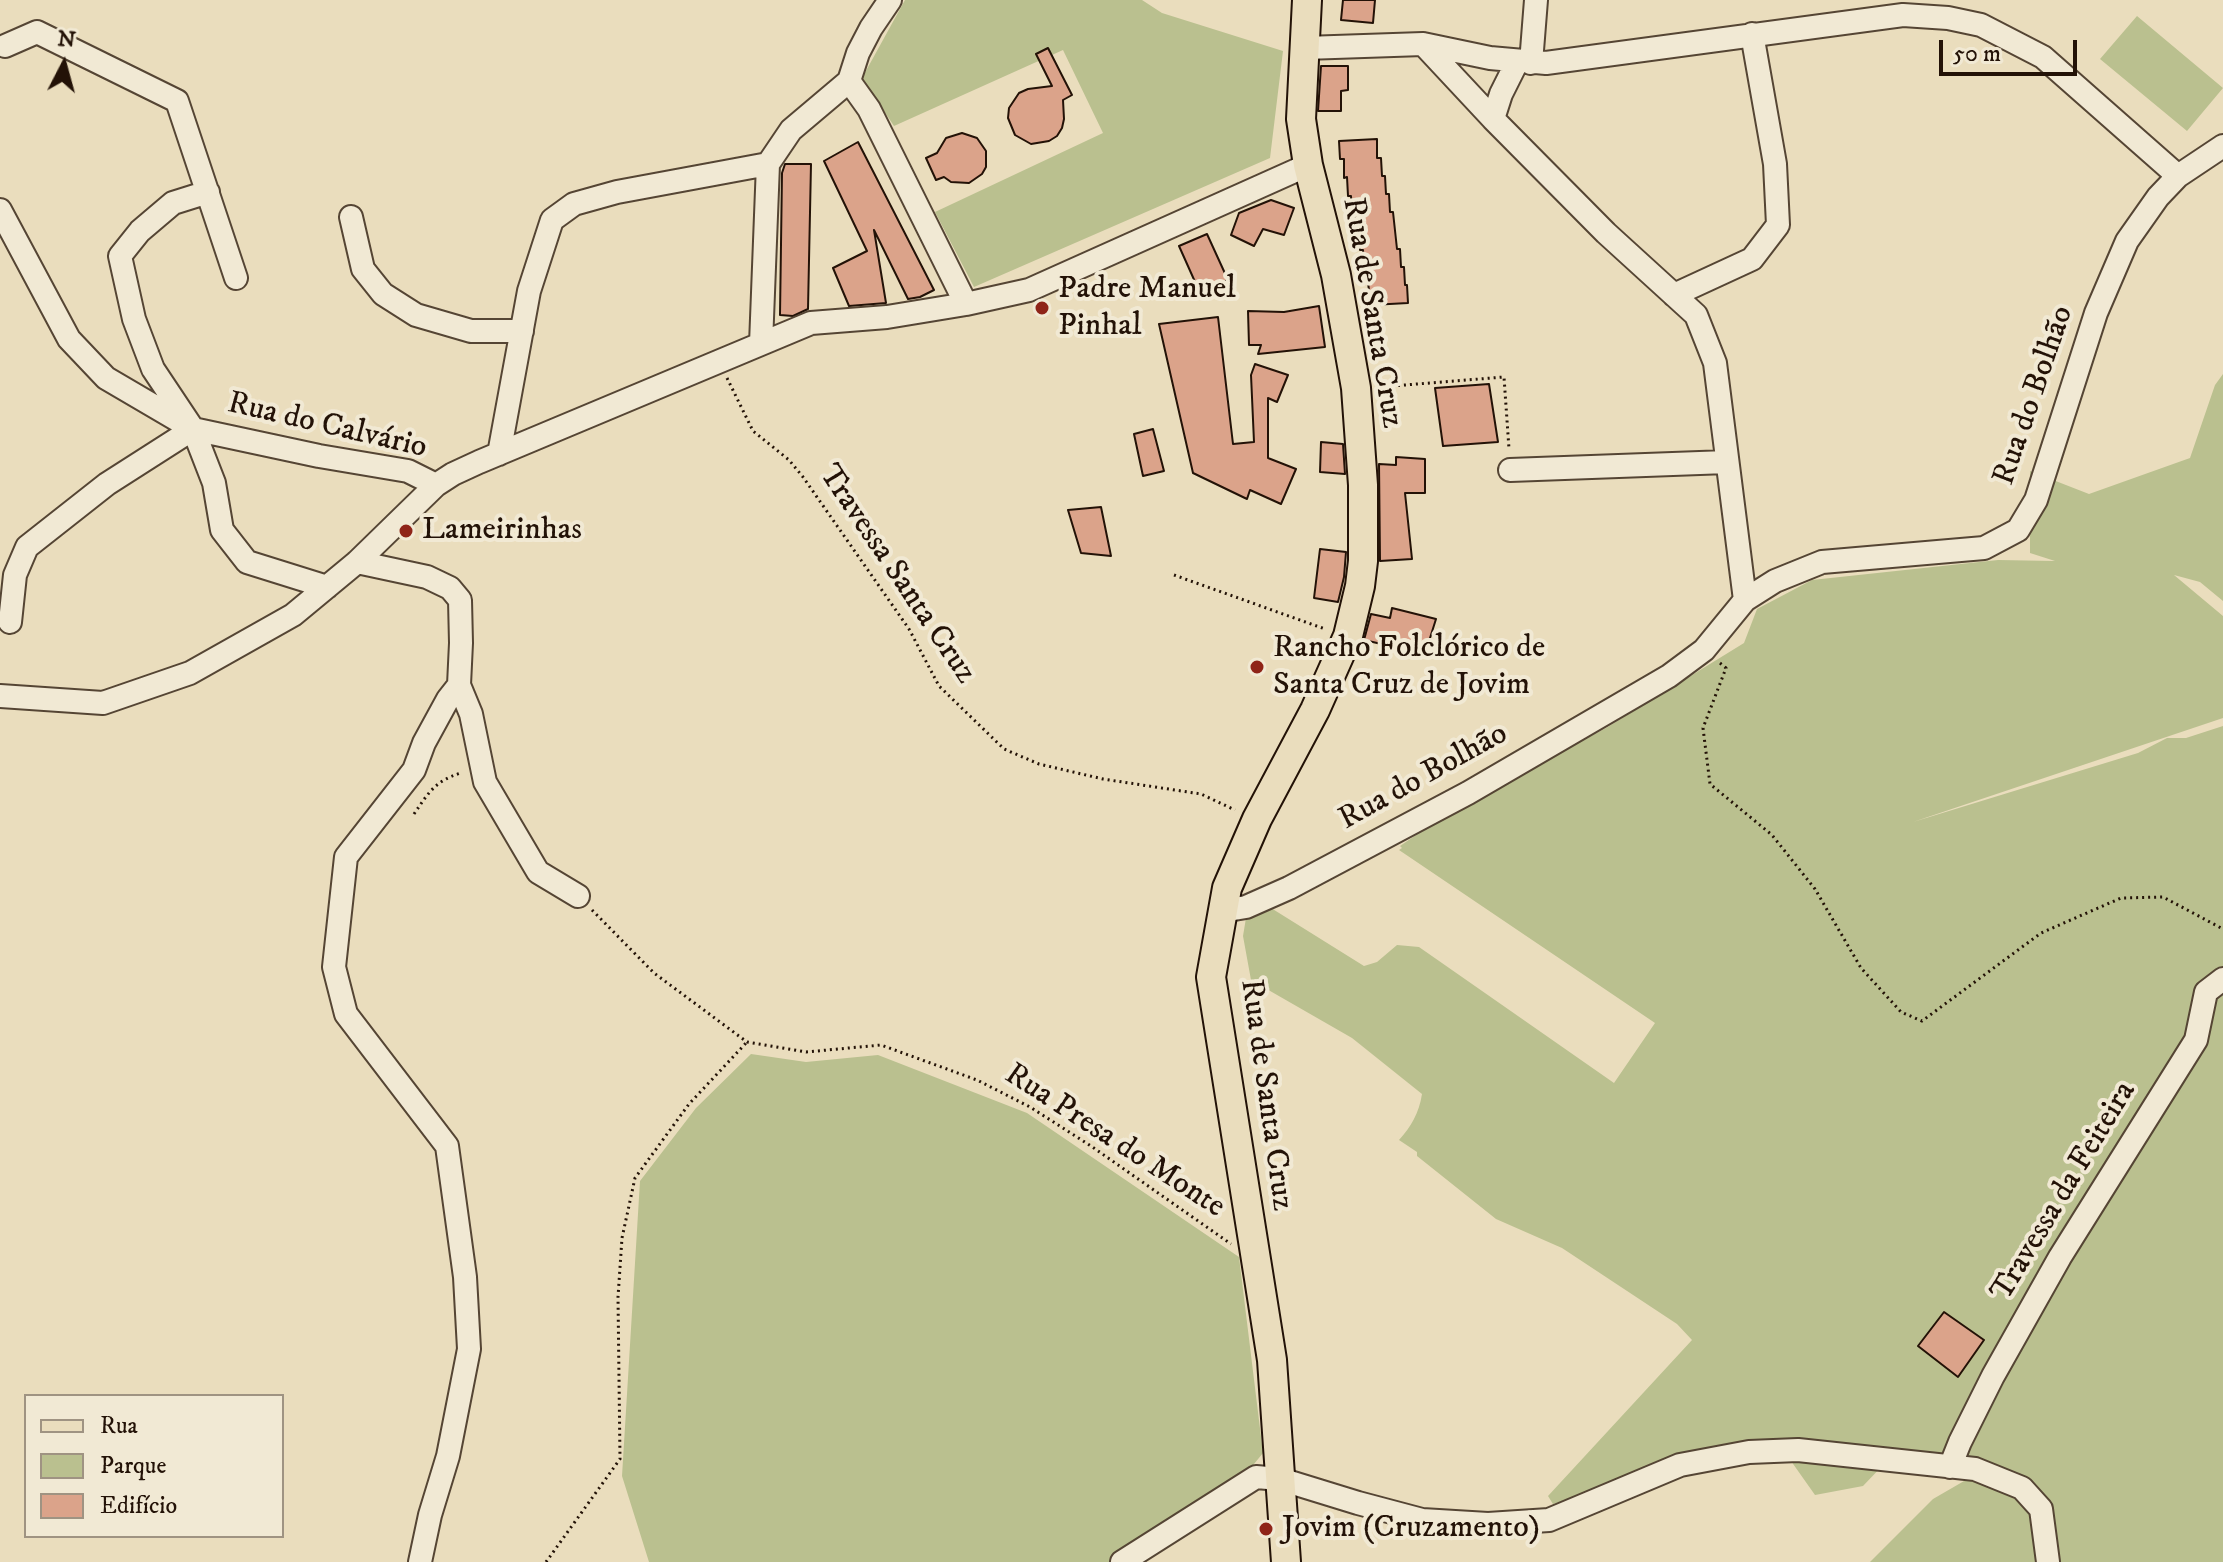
<!DOCTYPE html>
<meta charset="utf-8">
<style>
body{margin:0}
#map{position:relative;width:2223px;height:1562px;overflow:hidden;background:#eaddbd;font-family:"IM FELL DW Pica",serif}
canvas{display:block}
.legend{position:absolute;left:24px;top:1394px;width:260px;height:144px;box-sizing:border-box;background:#f1e9d4;border:2px solid #9f9382;margin:0;padding:10px 14px;list-style:none;font-size:24px;color:#231207}
.legend li{display:flex;align-items:center;gap:16px;height:40px}
.legend b{width:40px;border:2px solid #9f9382}
.north{position:absolute;left:24px;top:24px;width:80px;height:80px;-webkit-text-stroke:6px #f1e9d4;paint-order:stroke;rotate:6deg;font-size:22px;font-weight:700;line-height:32px;text-align:center;color:#231207}
.north::after{content:'';display:block;margin:auto;width:28px;height:36px;background:#231207;clip-path:polygon(50% 0,100% 100%,50% 72%,0 100%)}
.scale{position:absolute;left:1939px;top:40px;width:138px;height:36px;box-sizing:border-box;border:4px solid #231207;border-top:0;padding-left:10px;font-size:24px;line-height:28px;white-space:nowrap;color:#231207;-webkit-text-stroke:6px #f1e9d4;paint-order:stroke}
</style>
<div id="map">
<canvas width="2223" height="1562"></canvas>
<ul class="legend">
<li><b style="height:10px;background:#eaddbd"></b>Rua</li>
<li><b style="height:22px;background:#bac08f"></b>Parque</li>
<li><b style="height:22px;background:#dba38a"></b>Edifício</li>
</ul>
<div class="north">N</div>
<div class="scale">50 m</div>
</div>
<script>
const c = document.querySelector('canvas').getContext('2d');
c.lineJoin = 'round';
function paint(path, color) {
  c.fillStyle = color;
  c.fill(path, 'evenodd');
}
function trace(path, color, width, dash) {
  c.strokeStyle = color;
  c.lineWidth = width;
  c.lineCap = dash ? 'butt' : 'round';
  c.setLineDash(dash || []);
  c.stroke(path);
}
function drawText(font, color, halo, rows, align = 'center') {
  c.font = font + ' "IM FELL DW Pica",serif';
  c.lineWidth = 8;
  c.setLineDash([]);
  c.textBaseline = 'middle';
  c.strokeStyle = halo;
  c.fillStyle = color;
  for (const [text, x, y, turn = 0] of rows) {
    c.save();
    c.translate(x, y);
    c.rotate((+turn || 0) * Math.PI / 180);
    c.textAlign = isNaN(turn) ? turn : align;
    if (halo) c.strokeText(text, 0, 0);
    c.fillText(text, 0, 0);
    c.restore();
  }
}
const green = new Path2D(`
 M905,0h237l20,13 121,38 -13,107 -296,129 -39,-75 168,-79 -40,-83 -169,76 -32,-48z
 M2137,16l86,72 -36,43 -87,-72z
 M2223,374v227l-23,-19 -26,-7 49,41v102l-310,104 225,-69 29,-15h19l37,-12v836h-353l63,-63 38,-22 -86,-14 -22,23 -48,9 -24,-34 -59,-14 -179,57 -5,-8 144,-156 -15,-16 -115,-76 -66,-29 -79,-63v-4l-18,-12c12,-13 20,-27 23,-46l-70,-56 -101,-58 -8,-44 3,-18 17,-15 101,63 13,-4 20,-17 22,2 195,136 41,-60 -256,-173 3,-2 -2,-2 51,-35 155,-83 138,-85 13,-34 55,-29 186,-20 57,1 -25,-8v-82l59,23 101,-36 25,-73z
 M751,1054l55,8 72,-7 149,58 212,144 24,196 -18,22 -120,87h-476l-27,-86 18,-295 56,-73z`);
const building = new Path2D(`
 M1343,0h32l-2,23 -32,-3z
 M1048,48l24,47 -9,5 1,19 -2,9 -5,8 -8,5 -18,3 -16,-9 -7,-17 1,-10 10,-15 9,-4 24,-3 -16,-32z
 M1321,66h27v24l-7,1v20h-23z
 M962,133l15,5 9,13v16l-4,7 -13,9 -18,-1 -7,-5 -8,3 -10,-22 11,-5 9,-15z
 M1377,139v19h4l1,18h3l1,18h3l1,18h3l4,37h3l1,18h3l1,18h2l1,18 -37,2 -5,-37h-2l-1,-18h-3l-1,-18h-3l-1,-18h-3l-1,-18h-3l-1,-19 -3,1v-19h-4l-1,-18z
 M858,142l76,148 -14,7 -12,2 -34,-69 12,73 -37,3 -16,-38 34,-17 -43,-90z
 M785,164h26l-3,145 -15,7 -13,-1 2,-142z
 M1271,200l23,8 -10,27 -21,-6 -9,17 -23,-11 8,-22z
 M1207,234l21,46 -28,13 -21,-47z
 M1319,306l6,41 -67,7 3,-9h-12l-1,-34 36,1z
 M1218,317l15,127 21,-2 -3,-67 4,-11 33,11 -11,27 -9,-4v60l28,11 -15,35 -31,-14 -3,9 -54,-26 -34,-149z
 M1489,384l9,58 -55,4 -8,-58z
 M1153,429l11,42 -21,5 -9,-42z
 M1321,442l22,2 2,30 -25,-2z
 M1396,457l29,2v34h-20l7,66 -32,2 -1,-97 17,1z
 M1101,507l10,49 -30,-3 -13,-43z
 M1320,549l26,3 -2,25 -6,25 -24,-4z
 M1392,608l44,11 -11,35 -61,-14 7,-26 19,4z
 M1944,1312l40,28 -26,37 -40,-31z`);
const path = new Path2D(`
 M727,378l26,53 36,29 14,17 106,152 30,57 65,63 35,15 64,15 98,15 34,16
 M1380,387l124,-10 5,72
 M1174,575l151,54
 M1720,663l6,5 -23,60 7,56 62,51 43,54 46,79 40,44 21,9 119,-88 80,-35 42,-1 60,32
 M414,814c15,-22 21,-33 47,-41
 M592,910l62,63 93,69 59,10 75,-7 96,35 53,27 61,39 140,98
 M546,1562l74,-103 -2,-162 4,-59 13,-60 54,-74 58,-62`);
const minor = new Path2D(`
 M1423,44l70,75 113,114 90,82 19,48 30,237
 M5,46l32,-14 140,69 59,177
 M1305,48l118,-4 67,14 56,5 357,-48 45,3 33,7 62,32 135,119
 M1531,63l5,-63
 M849,81l20,28 97,195
 M1493,119l8,-25 16,-32
 M208,192l-35,11 -33,28 -20,25 14,63 19,50 40,60 21,54 8,47 25,32 80,25
 M0,210l69,129 37,39 87,51 126,27 89,15 28,14
 M351,217l12,52 20,25 33,21 55,16h51
 M1674,295l78,-36 26,-34 -3,-61 -23,-130
 M761,344l7,-180
 M499,454l30,-163 23,-71 22,-16 43,-12 151,-28 23,-34 58,-49 9,-28 13,-25 19,-28
 M1510,470l217,-8
 M357,562l70,15 23,11 10,12 1,43 -2,42 12,29 14,68 53,90 40,24
 M10,622l5,-47 12,-28 80,-63 86,-55
 M0,696l103,7 87,-30 103,-58 64,-53 79,-77 17,-11 26,-12 332,-139 76,-6 79,-13 63,-14 279,-125
 M1222,907l12,2 12,-2 43,-19 179,-95 201,-117 35,-26 41,-50 30,-19 47,-19 162,-14 34,-18 18,-30 60,-187 31,-72 31,-44 20,-21 45,-30
 M1950,1467l10,-25 33,-66 67,-119 136,-217 10,-48 17,-13
 M420,1562l10,-47 18,-59 21,-107 -4,-72 -18,-131 -101,-132 -12,-47 12,-110 68,-87 10,-27 24,-44 11,-14
 M1122,1562l134,-85 24,2 78,24 64,17 66,4 61,-4 131,-55 69,-13 49,-2 177,19 47,19 19,21 7,53`);
const major = new Path2D(`
 M1286,1562l-14,-202 -61,-383 16,-89 30,-69 58,-109 33,-74 12,-50 3,-25v-76l-7,-97 -20,-113 -28,-110 -7,-46 6,-119`);
const markers = [
 [1042,308,8,"#8f2418"],
 [406,531,8,"#8f2418"],
 [1257,667,8,"#8f2418"],
 [1266,1529,8,"#8f2418"]
];
const poiNames = [
 ["Padre Manuel",1058,290],
 ["Pinhal",1058,327],
 ["Lameirinhas",422,531],
 ["Rancho Folclórico de",1273,649],
 ["Santa Cruz de Jovim",1273,686],
 ["Jovim (Cruzamento)",1282,1529]
];
const streetNames = [
 ["Rua de Santa Cruz",1371,313,80],
 ["Rua do Bolhão",2035,396,-71],
 ["Rua do Calvário",327,427,13],
 ["Travessa Santa Cruz",896,575,56],
 ["Rua do Bolhão",1424,778,-29],
 ["Rua de Santa Cruz",1265,1095,82],
 ["Rua Presa do Monte",1114,1142,33],
 ["Travessa da Feiteira",2065,1192,-59]
];
paint(green, '#bac08f');
paint(building, '#dba38a');
trace(building, '#231207', 2);
trace(minor, '#554534', 26);
trace(major, '#231207', 32);
trace(path, '#231207', 3, [2, 4]);
trace(minor, '#f1e9d4', 22);
trace(major, '#eaddbd', 28);
for (const [x, y, r, color] of markers) {
  const dot = new Path2D();
  dot.arc(x, y, r, 0, 2 * Math.PI);
  c.fillStyle = color;
  c.fill(dot);
  trace(dot, '#f1e9d4', 3);
}
drawText('32px', '#231207', '#f1e9d4', poiNames, 'left');
drawText('32px', '#231207', '#f1e9d4', streetNames);
</script>
